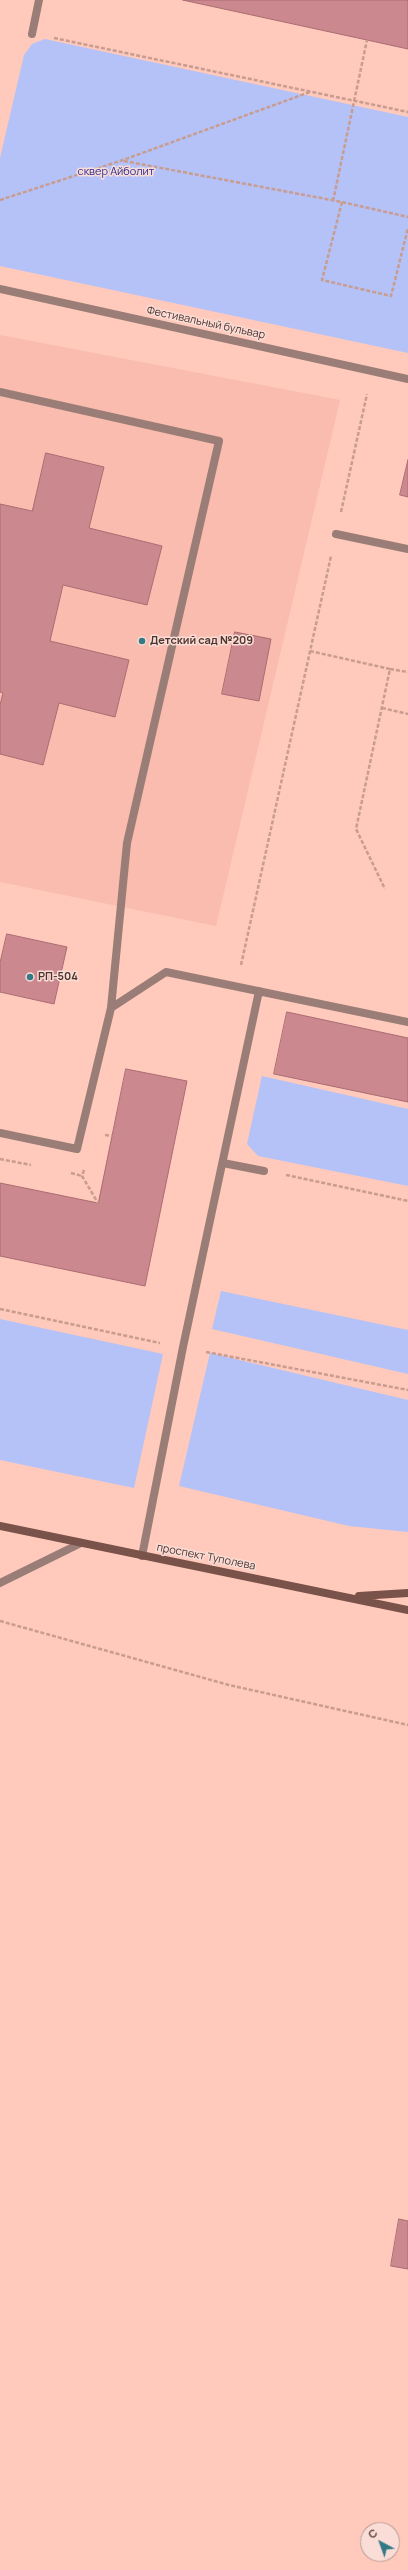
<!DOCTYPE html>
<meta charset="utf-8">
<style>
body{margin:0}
#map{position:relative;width:408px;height:2570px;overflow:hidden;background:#ffc9bb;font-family:Manrope,sans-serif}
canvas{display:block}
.north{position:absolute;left:360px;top:2522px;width:40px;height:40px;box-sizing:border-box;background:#f9ddd6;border:1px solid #b59a93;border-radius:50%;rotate:319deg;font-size:11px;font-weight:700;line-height:16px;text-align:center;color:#50352f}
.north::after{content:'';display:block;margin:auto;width:14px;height:18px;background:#347987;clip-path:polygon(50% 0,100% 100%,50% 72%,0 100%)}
</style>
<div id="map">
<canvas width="408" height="2570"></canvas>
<div class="north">С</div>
</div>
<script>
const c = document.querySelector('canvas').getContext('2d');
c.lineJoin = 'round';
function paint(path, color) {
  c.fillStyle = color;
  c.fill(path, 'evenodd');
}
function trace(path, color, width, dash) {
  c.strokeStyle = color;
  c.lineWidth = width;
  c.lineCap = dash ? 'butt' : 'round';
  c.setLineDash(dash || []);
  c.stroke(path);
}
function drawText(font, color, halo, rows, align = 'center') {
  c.font = font + ' Manrope,sans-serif';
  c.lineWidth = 3;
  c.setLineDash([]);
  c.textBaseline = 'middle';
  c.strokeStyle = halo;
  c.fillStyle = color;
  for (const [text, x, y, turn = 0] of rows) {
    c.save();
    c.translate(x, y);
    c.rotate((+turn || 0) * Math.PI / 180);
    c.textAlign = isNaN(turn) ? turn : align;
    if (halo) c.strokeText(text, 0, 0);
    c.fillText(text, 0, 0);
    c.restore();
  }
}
const built = new Path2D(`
 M0,335l340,65 -124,526 -216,-44z`);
const green = new Path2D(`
 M45,39l363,78v236l-408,-87v-108l24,-103 8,-11z
 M262,1076l146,33v77l-150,-30 -11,-12z
 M221,1291l187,39v44l-196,-45z
 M0,1319l163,35 -29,134 -134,-28z
 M210,1353l198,47v132l-59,-6 -170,-40z`);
const building = new Path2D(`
 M183,0h225v49l-41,-9z
 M46,453l58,14 -15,61 73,18 -15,59 -84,-20 -13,56 79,19 -14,57 -56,-14 -16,62 -43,-11v-49l3,-12 -3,-1v-188l32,7z
 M408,460v37l-8,-2z
 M235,632l36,7 -12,62 -37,-7z
 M7,934l60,13 -13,57 -54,-12v-29z
 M287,1012l121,26v64l-134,-28z
 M126,1069l61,12 -42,205 -145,-30v-73l98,20z
 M399,2219l9,2v48l-17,-3z`);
const path = new Path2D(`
 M54,38l354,74
 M124,161l218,41 66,15
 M0,200l123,-40 187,-68
 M333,201l34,-161
 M342,202l-20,78 69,16 17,-68
 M341,512l26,-118
 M310,651l80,18 -34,160 29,60
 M390,669l18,3
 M382,708l26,6
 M241,965l90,-409
 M105,1135l7,1
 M0,1159l31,6
 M84,1170l-2,6 16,27
 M71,1173l11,3
 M286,1175l122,26
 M0,1309l160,34
 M206,1352l202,38
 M0,1621l229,64 179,40`);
const lane = new Path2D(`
 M32,34l7,-34
 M0,392l219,49 -92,402 -16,165
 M336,534l72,15
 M0,1133l77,16 34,-141 55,-36 242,50
 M223,1163l41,8
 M142,1556l41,-209 76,-356
 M0,1583l81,-40`);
const street = new Path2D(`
 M0,289l408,90`);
const secondary = new Path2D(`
 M0,1526l408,84
 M359,1596l49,-3`);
const markers = [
 [142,641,4,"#347987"],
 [30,977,4,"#347987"]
];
const parkNames = [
 ["сквер Айболит",116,172]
];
const streetNames = [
 ["Фестивальный бульвар",206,323,12],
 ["проспект Туполева",206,1557,11]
];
const poiNames = [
 ["Детский сад №209",150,641],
 ["РП-504",38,977]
];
paint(built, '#f9bcae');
paint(green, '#b4c2f8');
paint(building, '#cb898f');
trace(building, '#ab6c72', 1);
trace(path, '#c99c90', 2.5, [4, 2]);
trace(lane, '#997d76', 8);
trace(street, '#997d76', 8);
trace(secondary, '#795249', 8);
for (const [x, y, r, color] of markers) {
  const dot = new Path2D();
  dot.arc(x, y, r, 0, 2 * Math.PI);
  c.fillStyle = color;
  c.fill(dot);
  trace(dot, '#f9ddd6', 1.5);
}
drawText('11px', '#26278e', '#f9ddd6', parkNames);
drawText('11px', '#50352f', '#f9ddd6', streetNames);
drawText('bold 11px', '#50352f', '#f9ddd6', poiNames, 'left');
</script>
